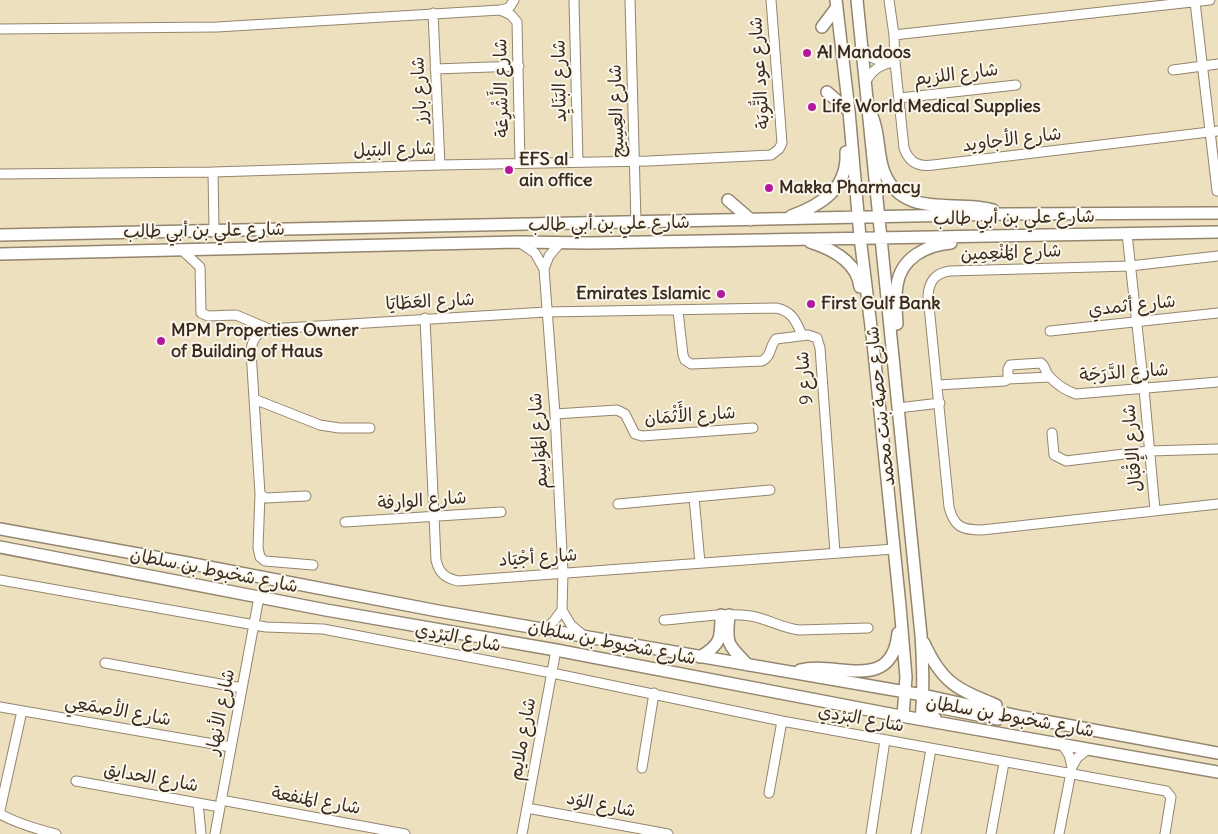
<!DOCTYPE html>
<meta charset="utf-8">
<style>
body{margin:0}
canvas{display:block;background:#ede0be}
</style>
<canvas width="1218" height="834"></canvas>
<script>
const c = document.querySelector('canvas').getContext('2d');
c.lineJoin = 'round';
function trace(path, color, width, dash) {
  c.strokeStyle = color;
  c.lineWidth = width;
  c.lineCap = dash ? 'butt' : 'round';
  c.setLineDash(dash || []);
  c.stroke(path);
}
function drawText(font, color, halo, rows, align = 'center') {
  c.font = font + ' Delius,"Playpen Sans Arabic",sans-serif';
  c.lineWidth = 4;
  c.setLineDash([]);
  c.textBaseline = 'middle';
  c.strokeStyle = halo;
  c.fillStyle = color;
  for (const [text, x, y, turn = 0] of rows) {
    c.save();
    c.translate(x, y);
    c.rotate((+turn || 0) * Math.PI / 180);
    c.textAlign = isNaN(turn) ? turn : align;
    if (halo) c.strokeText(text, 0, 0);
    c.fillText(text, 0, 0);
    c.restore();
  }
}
const minor = new Path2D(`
 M574,0l4,161
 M630,0l6,222
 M889,0l5,35 1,27 9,86c5,15 15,19 29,17l285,-34
 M1195,2l22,189
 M500,10l11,5 6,7 3,141
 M433,13l7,152
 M0,29l217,-2 283,-17 9,-2 5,-8
 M894,35l316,-35
 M862,47l9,10 14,6
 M435,69l84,-3
 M1173,70l45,-6
 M865,83c7,-13 15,-19 30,-21
 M900,98l116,-13
 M213,172l1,58
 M0,174l213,-2 227,-7 209,-4 122,-6 8,-6 3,-6 -11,-143
 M1127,234l17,155 11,121
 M519,242l16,11 9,16 11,145 8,158 -1,38 9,15 13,11
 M181,249l19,18 1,46 7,3 28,-1 33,14
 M1218,256l-88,10 -180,5c-15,2 -21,10 -22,25l21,211c5,20 13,23 33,23l236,-26
 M544,269l5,-13 11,-13
 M678,311l5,44 2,5 6,4 71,-3c10,-5 7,-14 14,-22l32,-4 9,3 3,10 15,205
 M425,318l11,242c3,13 9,18 22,21l436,-32
 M1050,331l168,-18
 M1008,379l42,-2
 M938,385l67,-4 3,-2v-10l2,-4 31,-2c5,4 4,9 8,13 7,8 18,15 27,18l142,-12
 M254,399l66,26 19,3h31
 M898,408l42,-5
 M555,414l62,-4 8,4 10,20 7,2 111,-8
 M1052,433l2,22 12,6 83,-10 69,-2
 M260,494l-2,54 2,9 5,4 48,4
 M306,496l-40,2 -6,-4 -9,-143c1,-12 6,-19 18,-22l277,-17 230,-4c16,3 20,13 26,27
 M694,497l6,66
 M618,504l152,-14
 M345,522l156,-10
 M0,580l266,47 57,2 229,44 230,48 384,70 5,6 -6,37
 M664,620c28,-2 59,-8 87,-4 17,3 31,12 48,14l69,-2
 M544,630l10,-9 8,-11
 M105,663l137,25
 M0,707l231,40
 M1072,767l5,-9 11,-9
 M642,768l12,-75
 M76,781l144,26
 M769,793l13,-72
 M221,800l184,34
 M198,803l3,31
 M527,808l141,26
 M0,810l22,-99
 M0,814c18,10 36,15 56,20
 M215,834l44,-237
 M522,834l34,-184
 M871,834l14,-94
 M916,834l15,-85
 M991,834l13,-71
 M1059,834l13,-67 -3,-12 -7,-11`);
const major = new Path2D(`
 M836,0l13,111 11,126 13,106 27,263 6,71 -3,39
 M857,0l64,635c2,29 3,56 0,84
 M822,27l15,-20
 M827,92l22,19
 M872,116c8,18 5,38 12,56 19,48 72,27 109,38
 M728,200l23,20
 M791,216c30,-11 57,-27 55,-64
 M0,235l1007,-21 211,-1
 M810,242c22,7 47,19 50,45
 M0,254l518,-12 71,1 629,-11
 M897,324c-1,-12 -2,-26 0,-39 4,-27 29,-40 54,-42
 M0,529l188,34 250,48 485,84 100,22 195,36
 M0,547l326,63 230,40 334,64 328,58
 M729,615c-3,29 -2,29 19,50
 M924,643c18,40 33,46 72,62
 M700,657c21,-13 21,-18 21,-42
 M800,670c37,-9 92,24 98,-37
 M935,718l-7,-6 1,-4 3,-2 66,13`);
const markers = [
 [807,53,5,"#b5179e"],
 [812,107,5,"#b5179e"],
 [509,170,5,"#b5179e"],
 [769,188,5,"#b5179e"],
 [721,294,5,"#b5179e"],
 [811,304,5,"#b5179e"],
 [161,341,5,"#b5179e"]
];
const poiNames = [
 ["Al Mandoos",817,53],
 ["Life World Medical Supplies",822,107],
 ["EFS al",519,160],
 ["ain office",519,181],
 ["Makka Pharmacy",779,188],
 ["Emirates Islamic",711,294,"right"],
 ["First Gulf Bank",821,304],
 ["MPM Properties Owner",171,331],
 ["of Building of Haus",171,352]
];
const streetNames = [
 ["شارع عود التُّوبَة",760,73,-94],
 ["شارع اللزيم",956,75,-7],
 ["شارع البَنَايِد",560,81,-91],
 ["شارع الأَشْرِعَة",502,88,-91],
 ["شارع بارز",420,90,-93],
 ["شارع العِسِيج",617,111,-92],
 ["شارع الأجاويد",1012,140,-7],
 ["شارع البتيل",394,150,-2],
 ["شارع علي بن أبي طالب",1014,218,-1],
 ["شارع علي بن أبي طالب",609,224,-1],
 ["شارع علي بن أبي طالب",204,231,-1],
 ["شارع المُنْعِمِين",1011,253,-2],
 ["شارع العَطَايَا",430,302,-3],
 ["شارع أثمدي",1132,306,-6],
 ["شارع الدَّرَجَة",1124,373,-4],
 ["شارع 9",805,378,-95],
 ["شارع حصة بنت محمد",881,406,-96],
 ["شارع الأَثْمَان",690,416,-4],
 ["شارع المَوَاسِم",539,441,-94],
 ["شارع الإِقْبَال",1133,448,-95],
 ["شارع الوارفة",422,501,-4],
 ["شارع أجْيَاد",538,558,-4],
 ["شارع شخبوط بن سلطان",214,571,11],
 ["شارع البَرْدِي",458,638,11],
 ["شارع شخبوط بن سلطان",612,643,11],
 ["شارع الأصمَعِي",118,711,10],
 ["شارع الأنهار",221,712,-79],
 ["شارع شخبوط بن سلطان",1010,717,10],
 ["شارع البَرْدِي",861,719,10],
 ["شارع ملايم",523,739,-80],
 ["شارع الحدايق",151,778,10],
 ["شارع المَنفعة",316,801,10],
 ["شارع الوُد",601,805,11]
];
trace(minor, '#94856e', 11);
trace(major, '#94856e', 14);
trace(minor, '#fff', 9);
trace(major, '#fff', 11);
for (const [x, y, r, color] of markers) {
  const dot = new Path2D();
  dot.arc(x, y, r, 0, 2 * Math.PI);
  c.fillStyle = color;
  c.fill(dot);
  trace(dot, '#fbf7ec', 2);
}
drawText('bold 18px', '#3b2a1e', '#fbf7ec', poiNames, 'left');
drawText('18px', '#3b2a1e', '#fbf7ec', streetNames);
</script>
